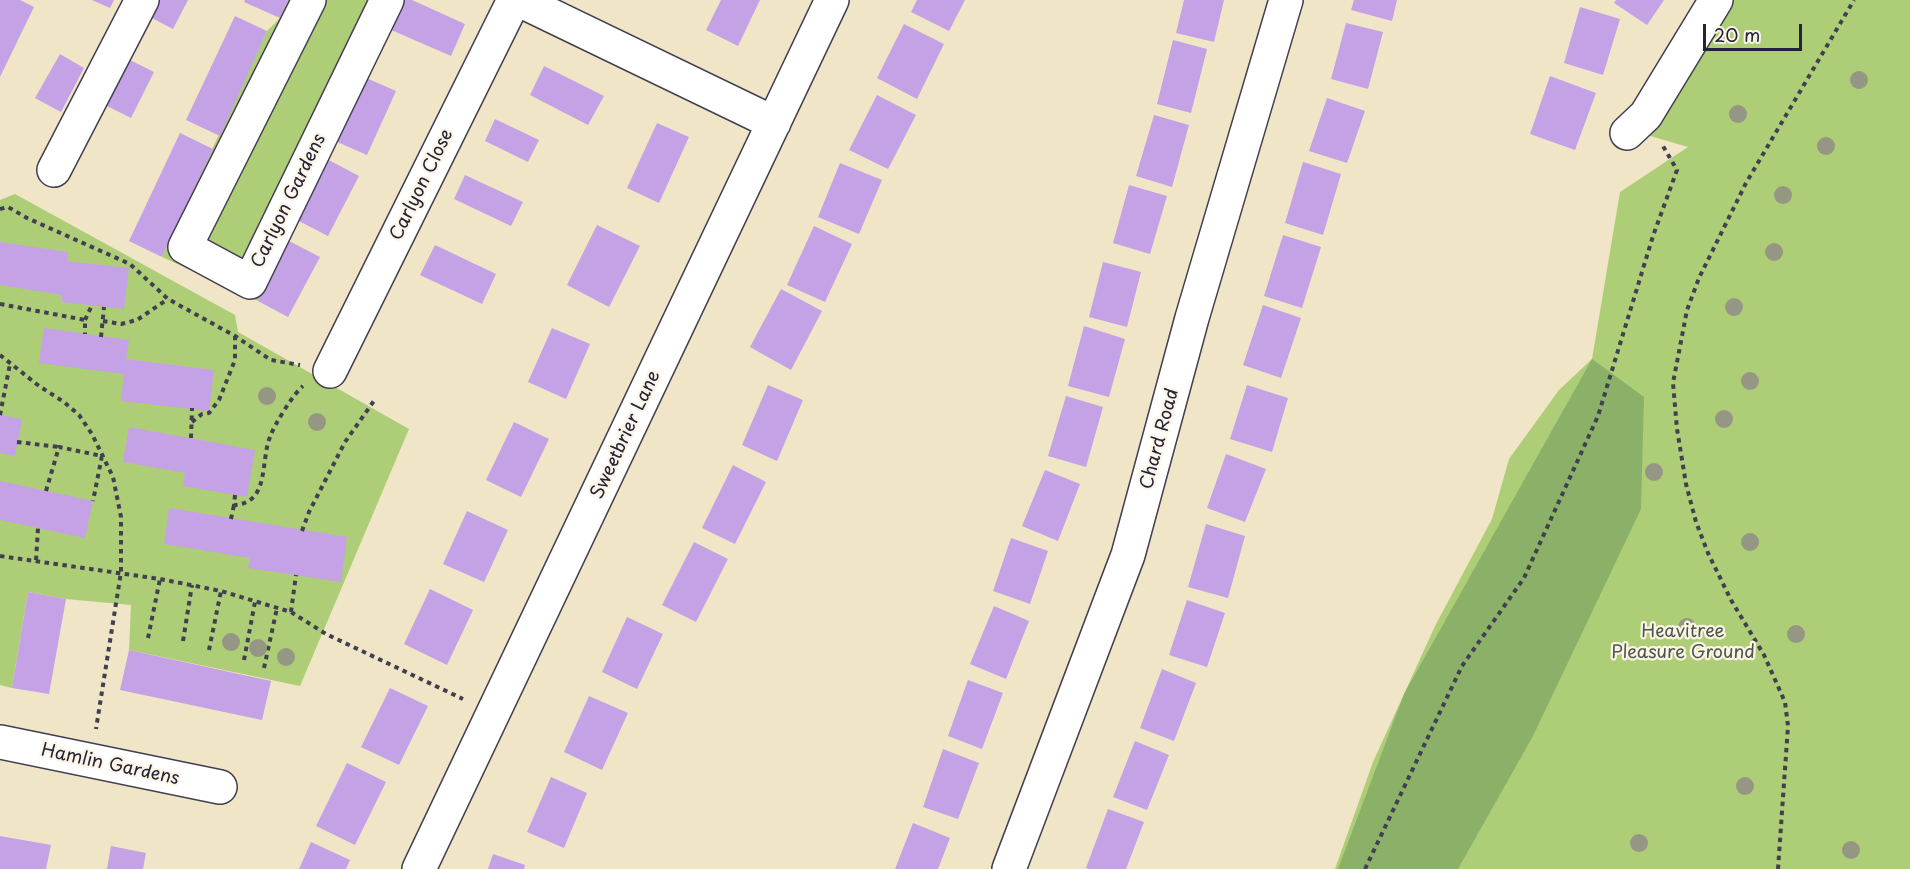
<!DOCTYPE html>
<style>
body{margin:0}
#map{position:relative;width:1910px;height:869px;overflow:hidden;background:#f0e5c7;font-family:"Playpen Sans",sans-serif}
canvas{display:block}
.scale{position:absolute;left:1703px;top:24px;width:99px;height:27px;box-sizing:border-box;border:3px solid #22223b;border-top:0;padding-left:8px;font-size:18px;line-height:21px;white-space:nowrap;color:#22223b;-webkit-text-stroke:4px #fcf5e5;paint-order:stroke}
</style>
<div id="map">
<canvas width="1910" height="869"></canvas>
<div class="scale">20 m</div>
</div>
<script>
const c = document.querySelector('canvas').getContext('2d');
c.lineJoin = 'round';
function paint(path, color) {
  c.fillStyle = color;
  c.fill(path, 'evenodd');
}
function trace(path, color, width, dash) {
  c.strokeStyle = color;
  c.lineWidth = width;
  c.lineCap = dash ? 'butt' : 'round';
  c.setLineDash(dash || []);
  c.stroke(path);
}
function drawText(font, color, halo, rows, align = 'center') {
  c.font = font + ' "Playpen Sans",sans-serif';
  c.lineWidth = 4.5;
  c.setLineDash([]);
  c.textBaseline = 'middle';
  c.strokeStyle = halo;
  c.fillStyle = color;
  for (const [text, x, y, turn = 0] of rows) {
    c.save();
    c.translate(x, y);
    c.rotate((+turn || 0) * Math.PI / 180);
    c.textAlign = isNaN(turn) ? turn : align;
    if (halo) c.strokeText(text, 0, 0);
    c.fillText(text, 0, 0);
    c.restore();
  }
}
const green = new Path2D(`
 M288,0h114l-107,219 -6,22 -31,60 -96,-44 105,-226 13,-13z
 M1734,0h176v869h-575l38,-107 62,-136 57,-107 17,-60 50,-69 33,-31 28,-167 68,-45 -41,-12z
 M15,194l220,121 3,17 171,97 -109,257 -171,-36 2,-45 -65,-6 -38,-7 -16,96 -12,-3v-485z`);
const forest = new Path2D(`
 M1592,359l52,38 -3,112 -108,227 -75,133h-120l66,-175z`);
const building = new Path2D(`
 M0,0h20l14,7 -34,70z
 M92,0h22l-4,8z
 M159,0h29l-15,29 -23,-12z
 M245,0h43l-8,18 -36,-16z
 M402,0h10l53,24 -14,32 -62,-27z
 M721,0h39l-22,46 -32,-16z
 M917,0h48l-16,31 -38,-19z
 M1184,0h40l-10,42 -38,-9z
 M1354,0h43l-5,21 -41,-11z
 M1616,0h48l-17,25 -33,-22z
 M1580,7l40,12 -17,56 -39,-12z
 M235,16l32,15 -47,105 -34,-16z
 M1346,23l37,9 -15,57 -37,-10z
 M904,24l40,20 -27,55 -40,-21z
 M1173,40l34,9 -16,64 -34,-9z
 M60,54l24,14 -23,44 -26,-14z
 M130,60l24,12 -23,46 -24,-12z
 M544,66l60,30 -16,29 -58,-30z
 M1550,76l46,17 -21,57 -45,-16z
 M364,77l32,14 -29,64 -32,-14z
 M877,95l39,20 -28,54 -39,-19z
 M1327,98l38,13 -18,52 -38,-12z
 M1154,115l35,10 -17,62 -36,-11z
 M495,119l44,21 -11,22 -43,-21z
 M657,123l32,14 -30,66 -32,-15z
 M180,133l33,16 -51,108 -33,-16z
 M325,158l34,18 -31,60 -33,-17z
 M1303,162l38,12 -18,61 -38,-12z
 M840,163l42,17 -23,54 -41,-17z
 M465,175l58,27 -12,24 -57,-27z
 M1129,185l38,11 -17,58 -37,-11z
 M597,225l43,21 -31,61 -42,-22z
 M814,226l38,18 -27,58 -38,-17z
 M1283,235l38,12 -19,61 -38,-12z
 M289,241l31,16 -32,60 -30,-16z
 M0,242l68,10 -1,9 62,7 -5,41 -62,-7v-7l-62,-10z
 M435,245l61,29 -14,30 -62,-29z
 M1103,262l38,10 -14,55 -38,-10z
 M781,289l41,22 -31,59 -41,-23z
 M1263,305l38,13 -20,60 -38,-13z
 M1084,326l41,13 -16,58 -41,-11z
 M44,328l85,12 -3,19 88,11 -5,41 -88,-10 3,-27 -85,-11z
 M552,328l38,16 -24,55 -38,-17z
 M768,385l35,15 -26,61 -35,-16z
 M1247,385l41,13 -16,54 -42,-13z
 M1066,396l37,11 -17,60 -38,-11z
 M0,415l22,4 -7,37 -15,-3z
 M514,422l35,17 -28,58 -35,-17z
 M129,427l126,23 -8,47 -64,-11 2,-13 -62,-11z
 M1226,454l40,15 -21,53 -38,-14z
 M733,465l33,17 -31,62 -33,-16z
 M1045,470l35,14 -22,57 -36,-15z
 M0,481l93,20 -8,37 -85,-18z
 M169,508l178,29 -6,45 -93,-14 2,-10 -86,-14z
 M467,511l41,19 -24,52 -41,-18z
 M1206,524l39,12 -17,62 -40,-11z
 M1011,538l37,13 -18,53 -37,-13z
 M694,542l34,17 -32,63 -34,-17z
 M430,589l43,21 -26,55 -43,-21z
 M28,592l38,7 -17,95 -37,-6z
 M1187,600l38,13 -18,54 -38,-12z
 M994,606l35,15 -23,58 -36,-15z
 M627,617l36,17 -26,55 -35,-17z
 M129,650l142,31 -9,39 -142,-30z
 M1162,669l34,14 -22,58 -34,-13z
 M968,680l35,13 -21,56 -34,-13z
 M390,688l38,18 -29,59 -38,-18z
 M589,696l39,17 -26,57 -38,-18z
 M1135,741l34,14 -22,55 -34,-13z
 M943,749l36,14 -21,56 -35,-12z
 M347,763l39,19 -31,63 -39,-19z
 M551,777l36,16 -23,55 -37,-16z
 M1108,809l36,13 -18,47h-37l-3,-1z
 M913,823l37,15 -12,31h-43z
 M0,836l51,9 -5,24h-46z
 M311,842l39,18 -4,9h-47z
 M111,846l35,7 -3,16h-36z
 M493,854l32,11 -1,4h-36z`);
const path = new Path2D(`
 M0,209l8,-2 19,11 103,46 38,35 67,37 36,24 29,5
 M0,304l85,16v14
 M85,320l7,-15
 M103,321l18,3 16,-4 31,-21
 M101,337l3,-30
 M0,355l39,31 25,16 15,13 13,19 21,43 8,40v55l-25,157
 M0,415l10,-51
 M192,422l10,-8 7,-1 10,-13 16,-40v-24
 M191,438l1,-30
 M17,442l42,5
 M46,491l13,-44 43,9 -9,45
 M235,495l-1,10c36,-2 26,-43 36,-68 4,-12 24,-44 33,-51
 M231,519l3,-14
 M302,531l7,-19 36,-70 31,-44
 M0,556l160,23 61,12 70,21 35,22 137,65
 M36,560l2,-32
 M291,612l5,-37
 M148,638l12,-59
 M183,641l9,-56
 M209,650l12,-59
 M244,660l11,-58
 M264,668l13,-60
 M1365,869l97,-203 62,-88 74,-162 55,-180 24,-66 -14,-24
 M1778,869l10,-143 -3,-24 -21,-47 -33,-55 -23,-47 -12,-31 -10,-38 -9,-55 -4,-46 14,-73 12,-32 47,-95 108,-183`);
const minor = new Path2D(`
 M309,0l-124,247 65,35 137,-282
 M519,0l255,123
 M1627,133l19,-18 70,-115
 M54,170l88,-170
 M330,371l184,-371
 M0,742l220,45
 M419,869l413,-869
 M1009,869l119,-314 64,-237 94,-318`);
const trees = [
 [1859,80],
 [1738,114],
 [1826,146],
 [1783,195],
 [1774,252],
 [1734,307],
 [1750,381],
 [267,396],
 [1724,419],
 [317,422],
 [1654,472],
 [1750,542],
 [1687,627],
 [1796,634],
 [231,642],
 [258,648],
 [286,657],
 [1745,786],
 [1639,843],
 [1851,850]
];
const streetNames = [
 ["Carlyon Close",422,185,-64],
 ["Carlyon Gardens",289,201,-64],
 ["Sweetbrier Lane",626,435,-65],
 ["Chard Road",1160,439,-75],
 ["Hamlin Gardens",110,765,12]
];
const parkNames = [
 ["Heavitree",1683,632],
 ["Pleasure Ground",1683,653]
];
paint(green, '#adce76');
paint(forest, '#8ab167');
paint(building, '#c4a2e5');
trace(minor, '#413f50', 36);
trace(path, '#413f50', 4, [4.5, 4.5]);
trace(minor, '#fff', 33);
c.fillStyle = '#969684';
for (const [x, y] of trees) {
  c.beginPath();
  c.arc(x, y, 9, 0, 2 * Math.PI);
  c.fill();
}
drawText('18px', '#22223b', '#fcf5e5', streetNames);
drawText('18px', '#4c564d', '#fcf5e5', parkNames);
</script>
